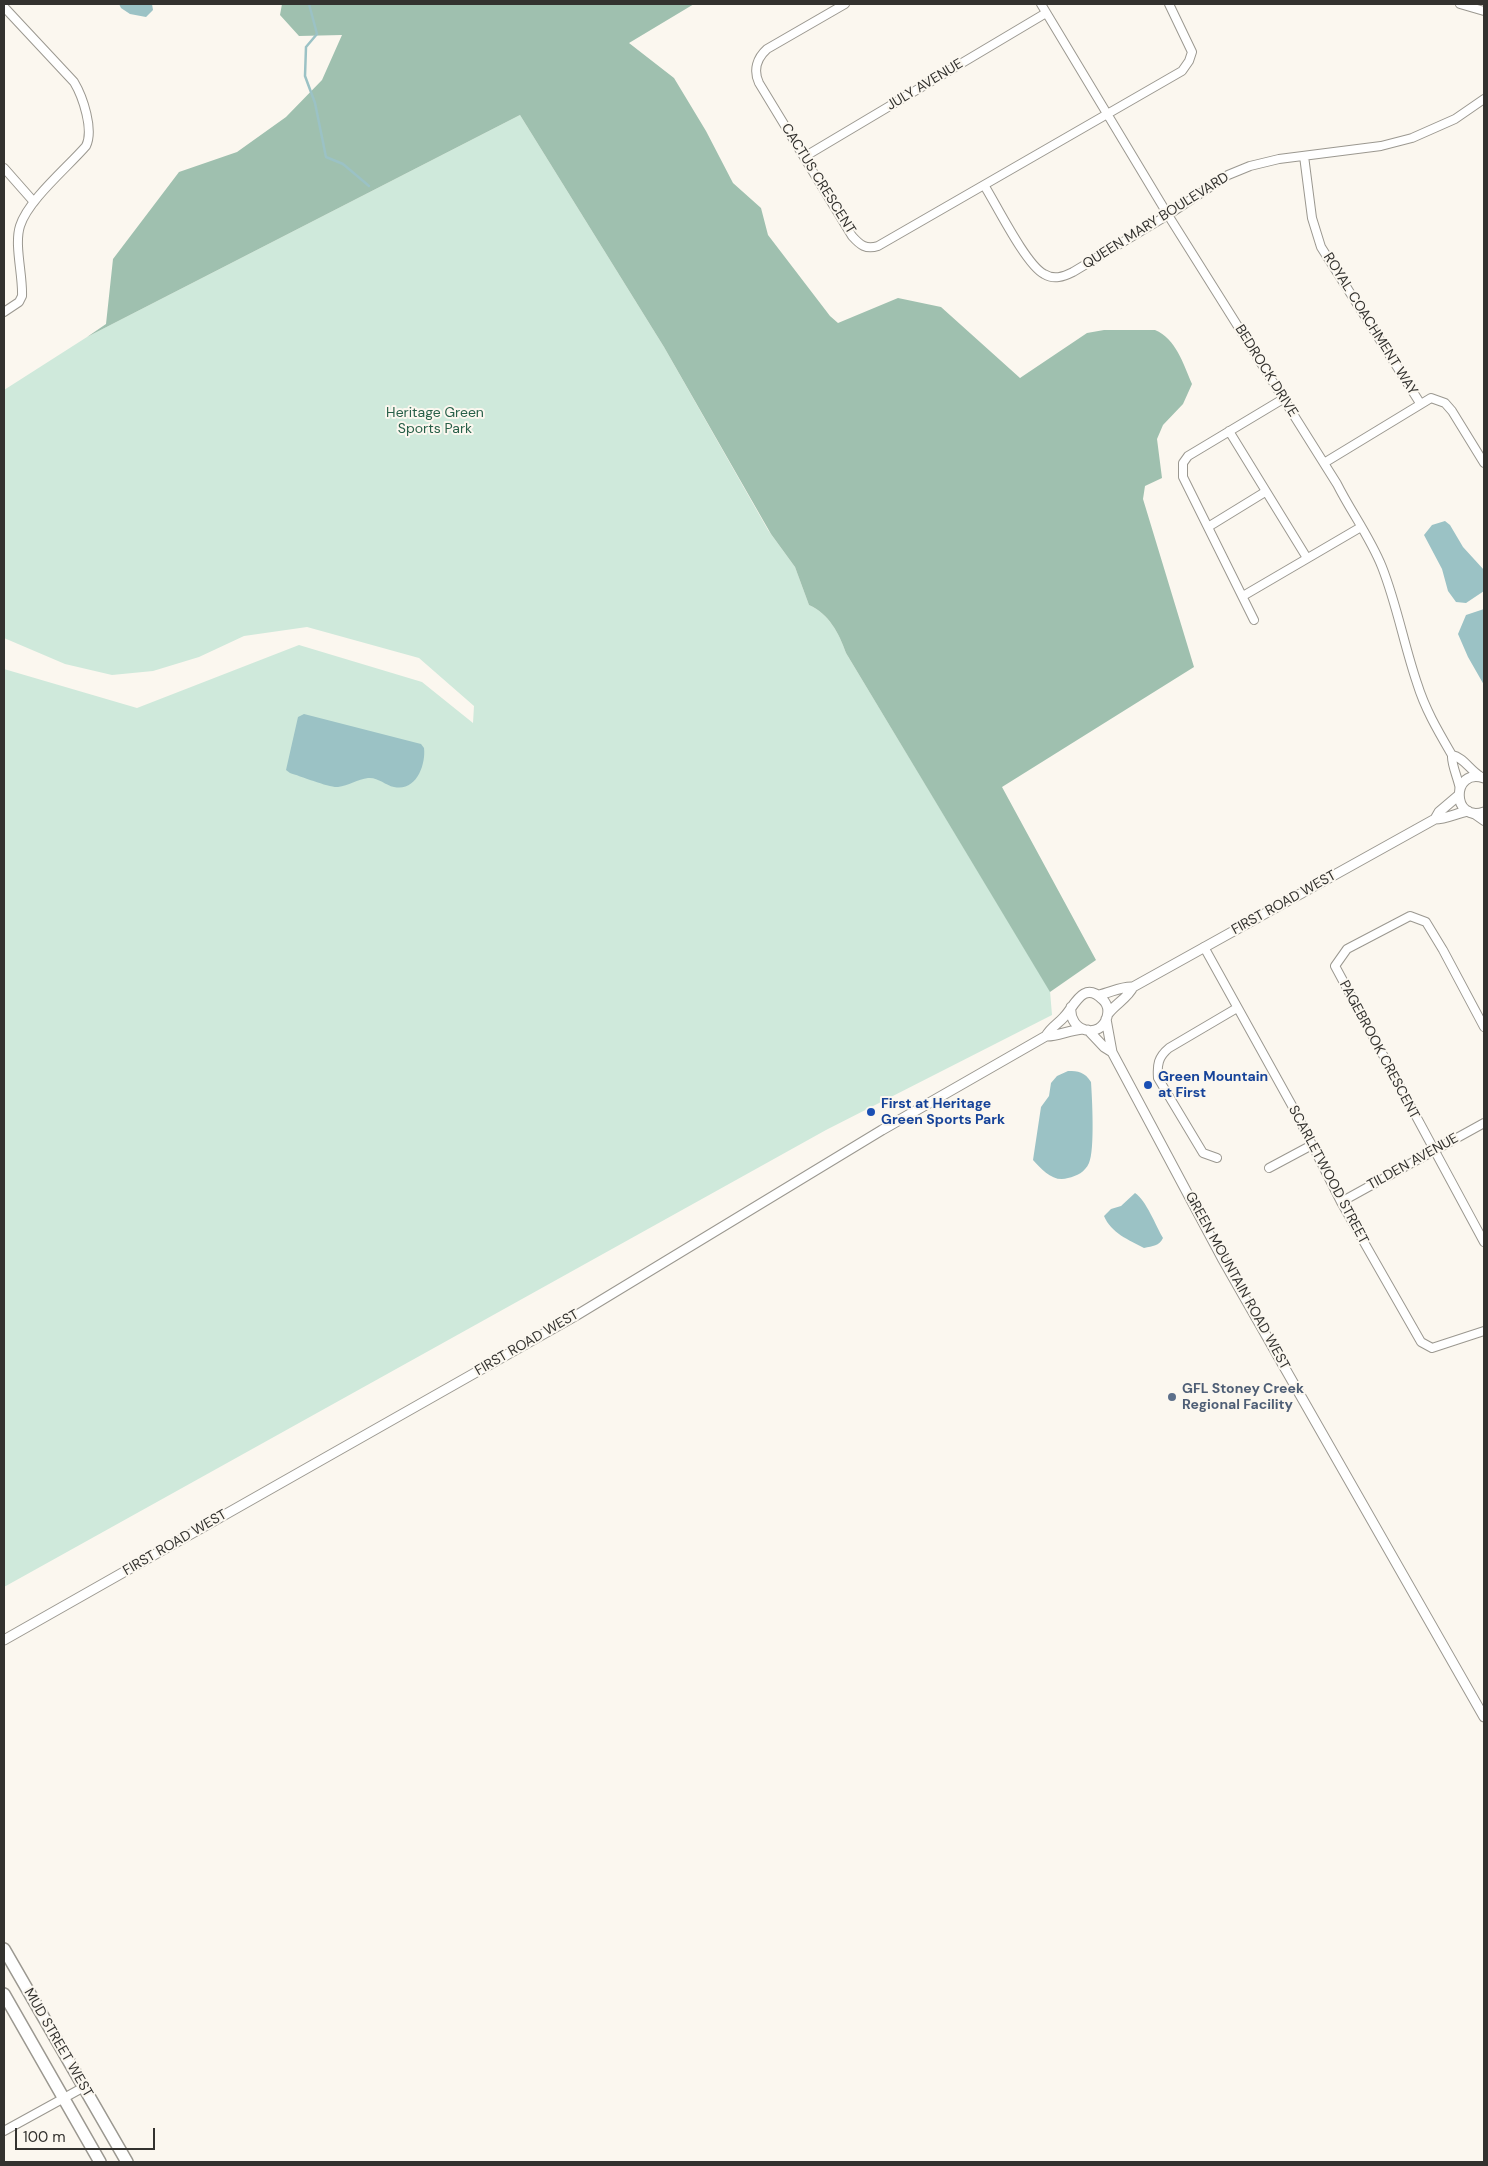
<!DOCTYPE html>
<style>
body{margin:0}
#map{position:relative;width:1488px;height:2166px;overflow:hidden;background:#fbf7ef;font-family:"DM Sans",sans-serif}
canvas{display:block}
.frame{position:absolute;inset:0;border:5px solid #33322f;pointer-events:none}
.scale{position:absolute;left:15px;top:2128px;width:140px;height:22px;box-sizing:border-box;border:2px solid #33322f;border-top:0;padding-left:6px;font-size:15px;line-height:18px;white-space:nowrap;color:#33322f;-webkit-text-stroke:4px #fbf7ef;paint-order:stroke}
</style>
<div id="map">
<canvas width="1488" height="2166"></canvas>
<div class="frame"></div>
<div class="scale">100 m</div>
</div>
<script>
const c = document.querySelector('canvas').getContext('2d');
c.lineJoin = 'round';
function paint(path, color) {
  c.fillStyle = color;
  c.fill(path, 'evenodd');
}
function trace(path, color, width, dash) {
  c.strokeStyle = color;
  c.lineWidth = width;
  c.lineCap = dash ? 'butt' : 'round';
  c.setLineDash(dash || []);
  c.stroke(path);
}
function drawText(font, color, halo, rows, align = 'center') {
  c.font = font + ' "DM Sans",sans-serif';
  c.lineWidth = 4;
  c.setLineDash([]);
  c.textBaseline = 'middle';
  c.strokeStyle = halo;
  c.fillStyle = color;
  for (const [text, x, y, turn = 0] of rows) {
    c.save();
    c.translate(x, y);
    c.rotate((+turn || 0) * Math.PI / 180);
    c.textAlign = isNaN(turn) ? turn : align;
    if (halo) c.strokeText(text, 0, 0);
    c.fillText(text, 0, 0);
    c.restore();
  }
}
const green = new Path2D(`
 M520,115l144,232 104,183 27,37 14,38c20,9 30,28 37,48l204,338 2,24 -226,115 -822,457v-918l133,39 162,-63 123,37 51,41 1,-17 -55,-48 -112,-31 -63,9 -45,21 -46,14 -41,4 -47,-11 -61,-26v-248l83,-53z`);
const forest = new Path2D(`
 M282,4h412l-65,39 45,35 32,53 27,52 28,25 7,27 62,81 8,7 60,-25 43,9 79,71 67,-45 17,-3h51c21,9 28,33 37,54l-9,20 -20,21 -6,14 5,39 -17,8 -2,13 51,168 -192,120 94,173 -46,32 -204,-339c-7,-20 -17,-39 -37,-48l-14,-38 -24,-33 -107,-187 -144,-232 -433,222 19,-13 7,-65 66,-87 58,-20 49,-35 36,-37 20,-45 -43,1 -19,-21z`);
const water = new Path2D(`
 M119,4h33l1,6 -7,7 -16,-3 -9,-6z
 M1445,521l5,4 13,22 21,23v21l-18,12 -10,-1 -8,-11 -6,-22 -18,-34 8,-10z
 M1484,609v76l-16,-28 -10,-23 8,-19z
 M304,714l117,30 3,4c2,17 -8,44 -30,39 -9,-2 -16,-10 -26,-9 -10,1 -20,8 -30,9 -8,1 -38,-11 -48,-14l-4,-3 12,-53z
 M1068,1071c10,0 17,1 23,11 1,15 4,68 -2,81 -4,9 -12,13 -21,15 -14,5 -26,-8 -35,-18l8,-53 8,-11 2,-13 6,-7z
 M1135,1193c11,7 21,33 28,45 -4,8 -10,8 -19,10 -15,-8 -33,-15 -40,-32l7,-7 10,-3z`);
const stream = new Path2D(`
 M309,4l8,30 -11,13 -1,29 10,27 11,54 17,7 26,22`);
const minor = new Path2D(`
 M845,4l-78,45c-10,9 -14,21 -8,34l93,153c8,9 14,14 26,10l304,-175 7,-10 3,-9 -23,-48
 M1041,4l127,211 169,269c14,28 33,53 45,83 15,38 22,78 35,116 8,26 21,48 35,72 -1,9 6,23 8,34
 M1460,4l24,7
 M4,7l70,75c9,15 20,48 12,64 -18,21 -58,54 -66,80 -6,19 3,49 2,70l-3,6 -15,10
 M1304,156l8,62 9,29 99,156
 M804,157l242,-144
 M4,168l30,34
 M984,185c12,19 42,80 60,89 10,6 19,3 29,-2l95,-57 60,-40 22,-9 29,-7 102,-13 31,-8 43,-19 29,-20
 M1229,431l78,127
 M1324,463l107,-65 14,5 7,8 32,52
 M1208,527l57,-35
 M1243,596l118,-69
 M1254,620l-71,-143v-14l5,-7 95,-57
 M1452,755c11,2 18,15 28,21
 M1474,814l10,7
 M1204,947l91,164 46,91 80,140 11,6 52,-17
 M1484,1027l-41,-77 -17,-28 -16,-6 -63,33 -12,17 149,276
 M1217,1158l-14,-5 -45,-75c-1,-13 0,-21 11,-30l68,-40
 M1269,1168l43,-23
 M1341,1202l143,-79
 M4,2131l80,-44`);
const tertiary = new Path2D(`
 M1484,778c-33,-11 -33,45 0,34
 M1435,819l4,-7 20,-17
 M1098,995c12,-2 23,-9 35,-8l302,-168c11,0 22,-6 33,-8
 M1108,1014c7,-10 20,-16 25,-27
 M1106,1019l6,33 110,206 262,459
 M1088,1030l16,17 8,5
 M1046,1036c10,1 23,-6 37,-7
 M4,1640l573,-325 305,-185 164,-94c5,-9 12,-12 18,-19 10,-10 19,-37 38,-18 5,4 7,11 5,18 -6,23 -39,15 -36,-10`);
const primary = new Path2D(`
 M4,1949l123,213
 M4,1994l96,168`);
const markers = [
 [1148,1085,5,"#1a4fb4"],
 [871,1112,5,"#1a4fb4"],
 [1172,1397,5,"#5c6f8a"]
];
const streetNames = [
 ["JULY AVENUE",925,85,-31],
 ["CACTUS CRESCENT",818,179,58],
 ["QUEEN MARY BOULEVARD",1156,221,-32],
 ["ROYAL COACHMENT WAY",1370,324,58],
 ["BEDROCK DRIVE",1266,371,58],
 ["FIRST ROAD WEST",1284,903,-29],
 ["PAGEBROOK CRESCENT",1379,1050,62],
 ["TILDEN AVENUE",1413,1162,-29],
 ["SCARLETWOOD STREET",1328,1175,62],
 ["GREEN MOUNTAIN ROAD WEST",1237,1281,61],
 ["FIRST ROAD WEST",527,1343,-30],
 ["FIRST ROAD WEST",175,1543,-30],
 ["MUD STREET WEST",58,2043,60]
];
const parkNames = [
 ["Heritage Green",435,413],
 ["Sports Park",435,429]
];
const transitNames = [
 ["Green Mountain",1158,1077],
 ["at First",1158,1093],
 ["First at Heritage",881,1104],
 ["Green Sports Park",881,1120]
];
const serviceNames = [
 ["GFL Stoney Creek",1182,1389],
 ["Regional Facility",1182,1405]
];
paint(green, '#cfe9db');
paint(forest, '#9fc0af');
paint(water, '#9bc2c5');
trace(stream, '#9bc2c5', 2.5);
trace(minor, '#9b9890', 10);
trace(tertiary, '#9b9890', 11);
trace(primary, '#9b9890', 14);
trace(minor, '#fff', 8);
trace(tertiary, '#fff', 9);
trace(primary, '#fff', 11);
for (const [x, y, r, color] of markers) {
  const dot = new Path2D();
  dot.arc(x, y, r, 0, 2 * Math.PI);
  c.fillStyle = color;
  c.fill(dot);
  trace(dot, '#fbf7ef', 2);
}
drawText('14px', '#33322f', '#fbf7ef', streetNames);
drawText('14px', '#275f48', '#fbf7ef', parkNames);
drawText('bold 14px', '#164399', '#fbf7ef', transitNames, 'left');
drawText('bold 14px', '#4e5e75', '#fbf7ef', serviceNames, 'left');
</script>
